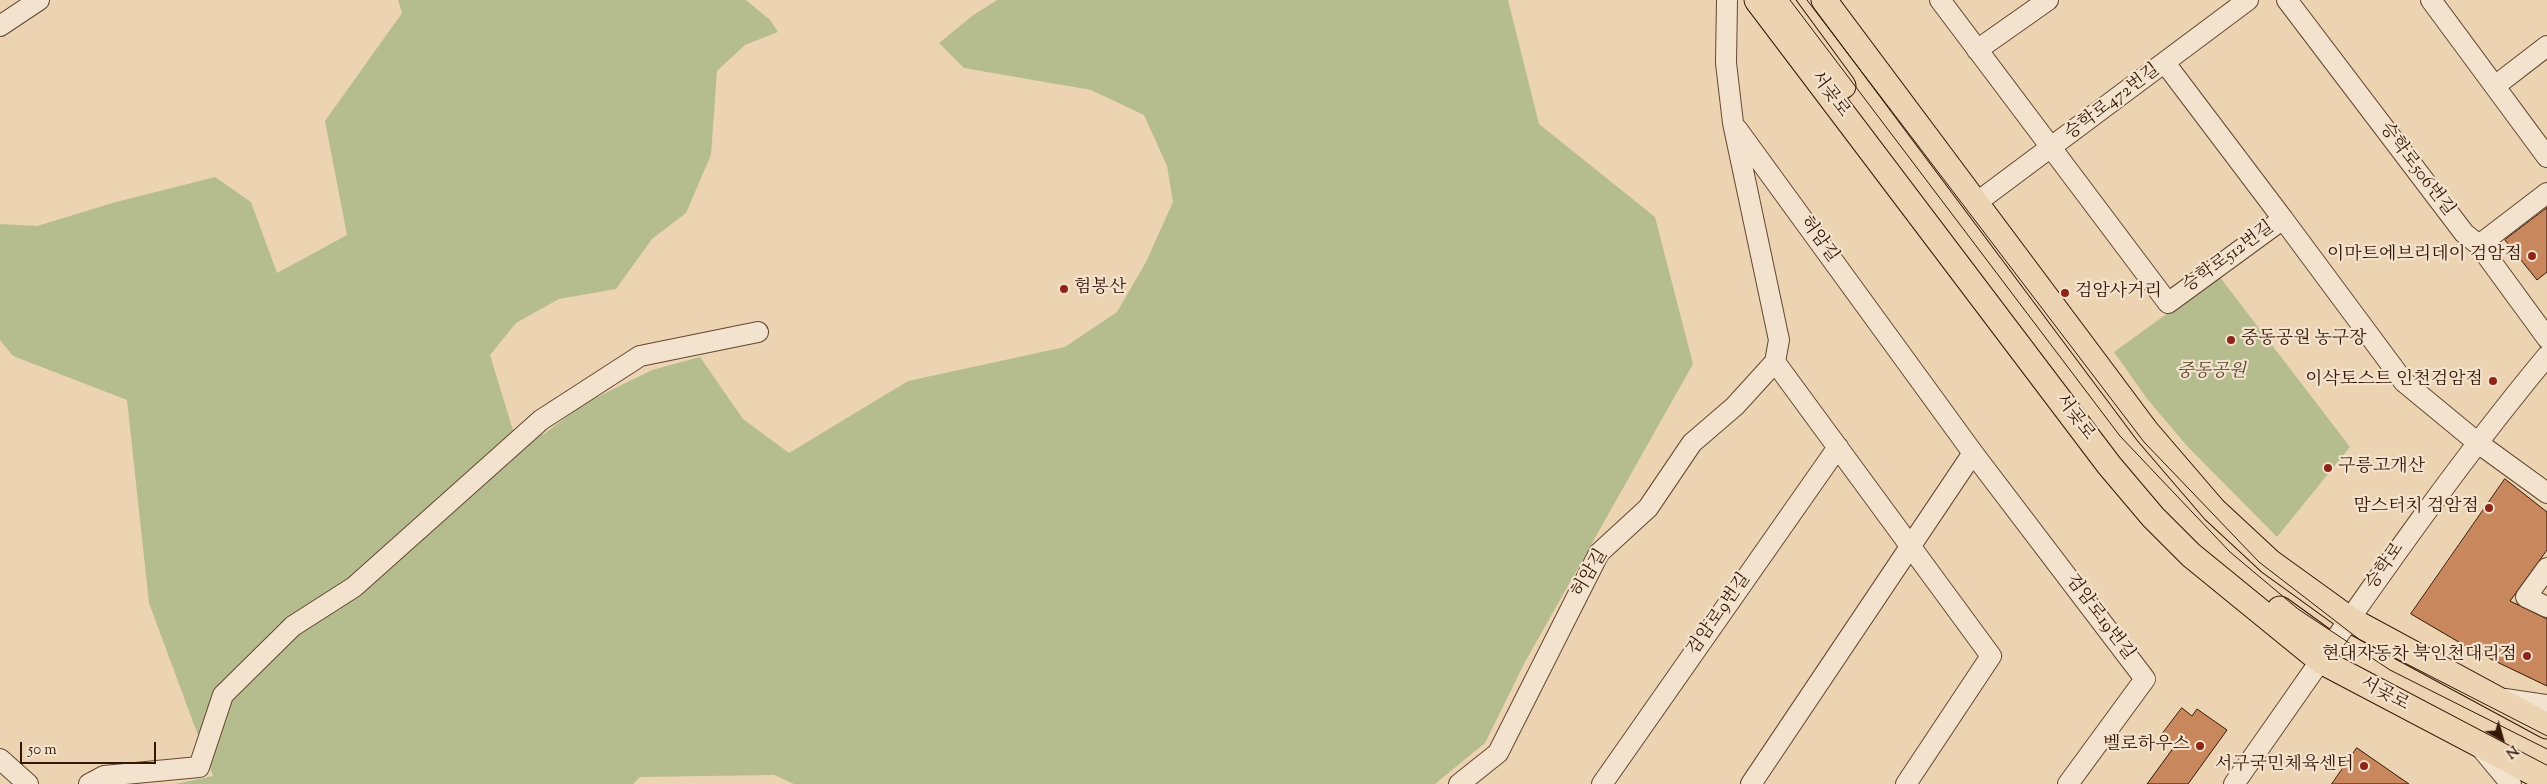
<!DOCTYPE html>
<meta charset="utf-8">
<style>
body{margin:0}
#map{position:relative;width:2547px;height:784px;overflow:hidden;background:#ecd4b3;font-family:"Sorts Mill Goudy",serif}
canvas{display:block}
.north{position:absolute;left:2477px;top:714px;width:50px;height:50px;-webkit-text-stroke:4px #f3e3ce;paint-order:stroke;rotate:142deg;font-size:14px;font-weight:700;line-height:20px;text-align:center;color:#361706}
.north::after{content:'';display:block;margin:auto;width:18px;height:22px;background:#361706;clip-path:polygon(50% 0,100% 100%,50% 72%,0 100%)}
.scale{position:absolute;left:20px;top:742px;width:136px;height:22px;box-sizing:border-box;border:2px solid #361706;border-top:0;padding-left:6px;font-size:15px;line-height:18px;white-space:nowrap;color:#361706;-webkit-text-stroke:4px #f3e3ce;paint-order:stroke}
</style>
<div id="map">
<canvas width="2547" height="784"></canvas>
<div class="north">N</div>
<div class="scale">50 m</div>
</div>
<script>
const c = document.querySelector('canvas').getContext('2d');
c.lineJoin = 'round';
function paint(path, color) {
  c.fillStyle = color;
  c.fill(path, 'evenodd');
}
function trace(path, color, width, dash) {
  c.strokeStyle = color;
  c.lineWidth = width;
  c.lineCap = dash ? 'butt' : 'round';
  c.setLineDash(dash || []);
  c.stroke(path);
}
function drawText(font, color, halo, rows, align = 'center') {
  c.font = font + ' "Sorts Mill Goudy","Noto Serif KR",serif';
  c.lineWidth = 4.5;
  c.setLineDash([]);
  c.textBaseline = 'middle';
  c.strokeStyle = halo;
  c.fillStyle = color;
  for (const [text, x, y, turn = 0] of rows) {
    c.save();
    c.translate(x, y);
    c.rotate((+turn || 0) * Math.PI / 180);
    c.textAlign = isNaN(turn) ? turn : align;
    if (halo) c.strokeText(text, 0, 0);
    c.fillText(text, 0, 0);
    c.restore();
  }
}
const green = new Path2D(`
 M398,0h348l24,20 8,12 -33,13 -28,26 -6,84 -25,58 -34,26 -36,50 -57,10 -43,24 -26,32 26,85 28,-6 41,-31 67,-33 48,-13 43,62 46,34 119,-72 157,-34 52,-35 29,-50 27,-60 -6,-36 -23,-51 -53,-25 -127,-22 -25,-25 33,-27 25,-16h511l31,124 116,93 38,147 -168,298 -40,81 -50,41h-641l-20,-9 -134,2 -7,7h-458l38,-8 -64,-173 -22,-203 -114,-44 -13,-16v-116l37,2 79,-24 99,-25 36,25 26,71 70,-38 -22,-114 77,-108z
 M2219,276l131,171 -73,90 -90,-91 -39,-46 -34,-48z`);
const building = new Path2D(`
 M2547,208v64l-10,8 -32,-40z
 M2505,479l42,33v38l-37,51 37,18v67l-73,-35 -63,-37z
 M2182,708l10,8 5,-7 30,21 -39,54h-41l27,-37 -14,-10z
 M2357,748l52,36h-77z`);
const minor = new Path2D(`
 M1940,0l228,303 115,-84 121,163 74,61 69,50
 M2287,0l177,233 15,12 68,93
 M2431,0l116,157
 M0,26l39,-26
 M1977,50l71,-50
 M2165,63l118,156
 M2495,86l52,-40
 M1737,129l236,324 172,226 -77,105
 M1976,203l272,-203
 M2479,245l68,-52
 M1775,362l216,294 -85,128
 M2547,568l-21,29 21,10
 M2505,699l42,6
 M2481,748l30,36
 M0,759l28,25
 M89,784l15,-8 95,-9 24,-72 70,-69 61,-39 187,-167 99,-64 118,-24
 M1459,784l39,-31 101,-200 49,-45 44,-65 43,-37 40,-44 4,-22 -46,-217 -7,-60 1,-63
 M1602,784l236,-337
 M1751,784l222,-331
 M2234,784c102,-144 200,-292 313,-428`);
const major = new Path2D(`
 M1757,0l352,465 44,52 38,38 130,106 226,119
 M1780,0l63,86
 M1824,0l323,432 67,78 56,52 79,57 198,107
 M2280,609l51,37`);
const tram = new Path2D(`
 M1790,0l330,436 110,116 68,57 92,61 157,79
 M1807,0l337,442 115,120 101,78 187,96`);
const markers = [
 [2532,256,5,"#8f2418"],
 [1064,289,5,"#8f2418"],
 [2065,293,5,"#8f2418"],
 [2231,340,5,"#8f2418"],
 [2493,381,5,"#8f2418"],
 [2328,468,5,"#8f2418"],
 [2489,508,5,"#8f2418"],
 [2527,656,5,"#8f2418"],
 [2200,746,5,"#8f2418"],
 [2364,766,5,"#8f2418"]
];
const streetNames = [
 ["서곶로",1829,95,53],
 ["승학로472번길",2113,103,-37],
 ["승학로506번길",2416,170,53],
 ["허암길",1818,240,54],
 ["승학로512번길",2229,258,-36],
 ["서곶로",2074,418,53],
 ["승학로",2386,567,-55],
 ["허암길",1591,574,-59],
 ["검암로9번길",1720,615,-55],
 ["검암로19번길",2099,618,53],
 ["서곶로",2384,695,28]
];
const poiNames = [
 ["이마트에브리데이 검암점",2522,256],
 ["험봉산",1074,289,"left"],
 ["검암사거리",2075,293,"left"],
 ["중동공원 농구장",2241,340,"left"],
 ["이삭토스트 인천검암점",2483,381],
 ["구릉고개산",2338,468,"left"],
 ["맘스터치 검암점",2479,508],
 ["현대자동차 북인천대리점",2517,656],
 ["벨로하우스",2190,746],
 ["서구국민체육센터",2354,766]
];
const parkNames = [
 ["중동공원",2211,373]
];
paint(green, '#b5bd8e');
paint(building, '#c9875d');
trace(building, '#361706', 1);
trace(minor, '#644631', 22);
trace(major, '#361706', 27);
trace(minor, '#f3e3ce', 20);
trace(major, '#ecd4b3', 25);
trace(tram, '#361706', 1);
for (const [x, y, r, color] of markers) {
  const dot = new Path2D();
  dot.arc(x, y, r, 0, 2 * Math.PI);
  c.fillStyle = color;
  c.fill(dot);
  trace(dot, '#f3e3ce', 2);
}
drawText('18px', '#361706', '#f3e3ce', streetNames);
drawText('18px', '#361706', '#f3e3ce', poiNames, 'right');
drawText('italic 18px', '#5c492f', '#f3e3ce', parkNames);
</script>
